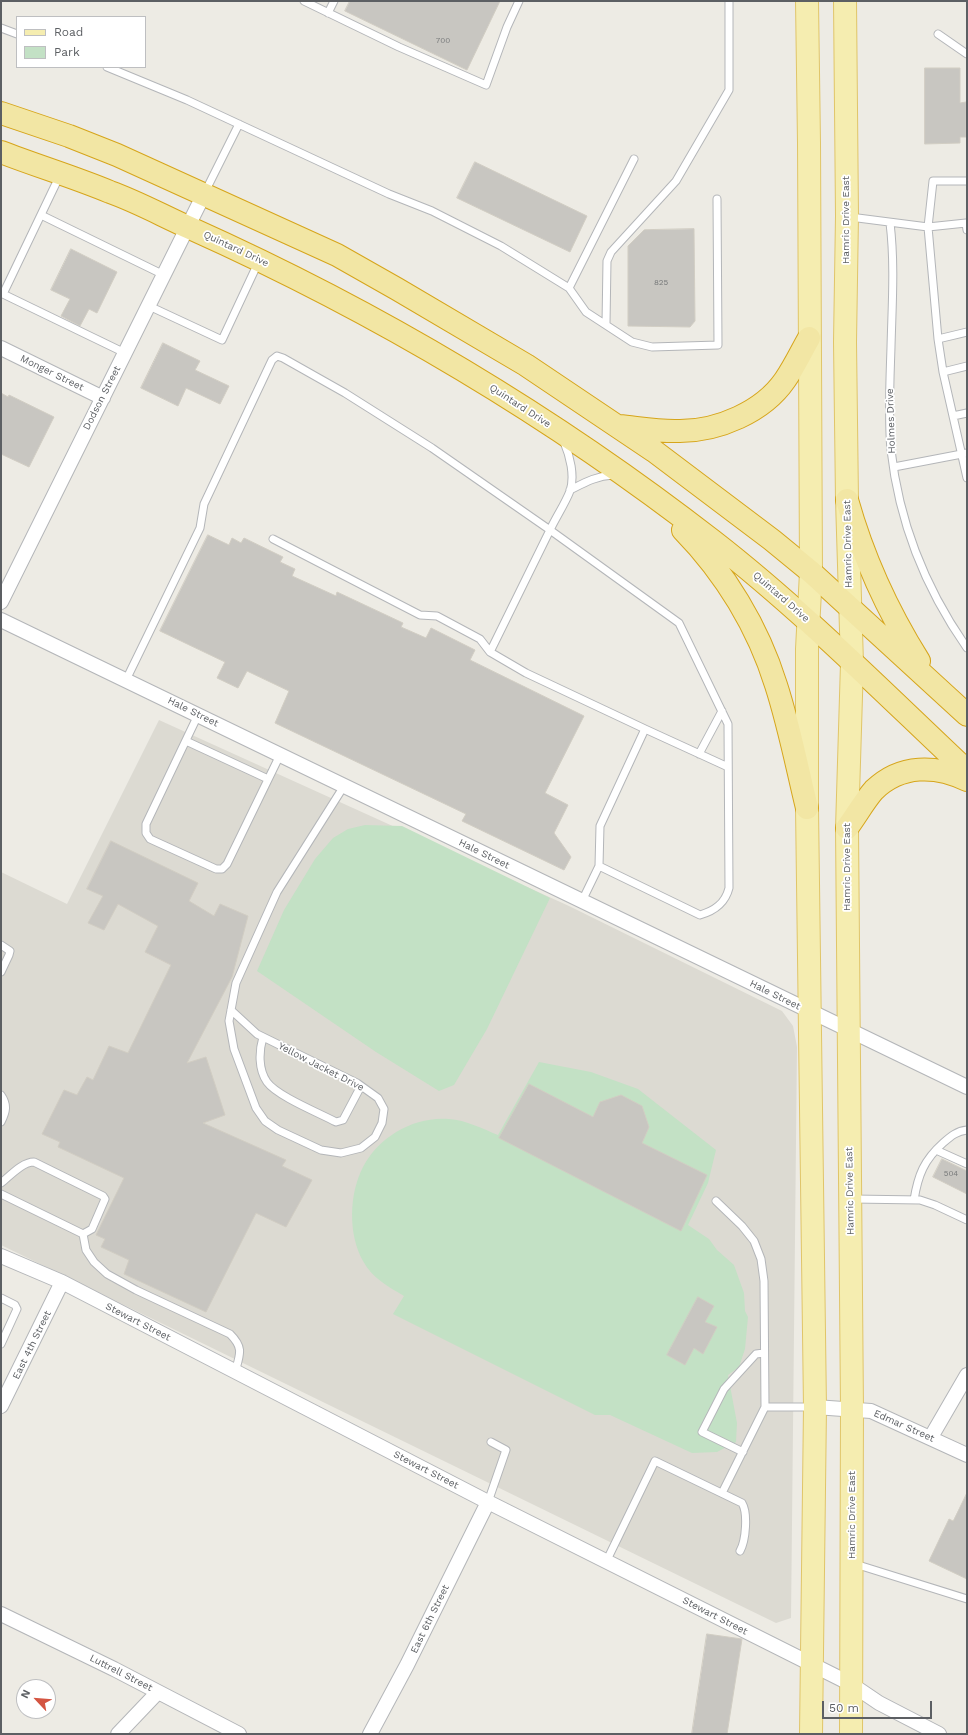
<!DOCTYPE html>
<style>
body{margin:0}
#map{position:relative;width:968px;height:1735px;overflow:hidden;background:#edebe4;font-family:"Work Sans",sans-serif}
canvas{display:block}
.frame{position:absolute;inset:0;border:2px solid #5c5f63;pointer-events:none}
.legend{position:absolute;left:16px;top:16px;width:130px;height:52px;box-sizing:border-box;background:#fff;border:1px solid #bebfc1;margin:0;padding:5px 7px;list-style:none;font-size:12px;color:#5c5f63}
.legend li{display:flex;align-items:center;gap:8px;height:20px}
.legend b{width:20px;border:1px solid #bebfc1}
.north{position:absolute;left:16px;top:1679px;width:40px;height:40px;box-sizing:border-box;background:#fff;border:1px solid #bebfc1;border-radius:50%;rotate:296deg;font-size:11px;font-weight:700;line-height:16px;text-align:center;color:#5c5f63}
.north::after{content:'';display:block;margin:auto;width:14px;height:18px;background:#d45542;clip-path:polygon(50% 0,100% 100%,50% 72%,0 100%)}
.scale{position:absolute;left:822px;top:1701px;width:110px;height:18px;box-sizing:border-box;border:2px solid #5c5f63;border-top:0;padding-left:5px;font-size:12px;line-height:14px;white-space:nowrap;color:#5c5f63;-webkit-text-stroke:3px #fff;paint-order:stroke}
</style>
<div id="map">
<canvas width="968" height="1735"></canvas>
<div class="frame"></div>
<ul class="legend">
<li><b style="height:5px;background:#f5edb0"></b>Road</li>
<li><b style="height:11px;background:#c3e1c5"></b>Park</li>
</ul>
<div class="north">N</div>
<div class="scale">50 m</div>
</div>
<script>
const c = document.querySelector('canvas').getContext('2d');
c.lineJoin = 'round';
function paint(path, color) {
  c.fillStyle = color;
  c.fill(path, 'evenodd');
}
function trace(path, color, width, dash) {
  c.strokeStyle = color;
  c.lineWidth = width;
  c.lineCap = dash ? 'butt' : 'round';
  c.setLineDash(dash || []);
  c.stroke(path);
}
function drawText(font, color, halo, rows, align = 'center') {
  c.font = font + ' "Work Sans",sans-serif';
  c.lineWidth = 3.5;
  c.setLineDash([]);
  c.textBaseline = 'middle';
  c.strokeStyle = halo;
  c.fillStyle = color;
  for (const [text, x, y, turn = 0] of rows) {
    c.save();
    c.translate(x, y);
    c.rotate((+turn || 0) * Math.PI / 180);
    c.textAlign = isNaN(turn) ? turn : align;
    if (halo) c.strokeText(text, 0, 0);
    c.fillText(text, 0, 0);
    c.restore();
  }
}
const education = new Path2D(`
 M159,720l410,186 213,105 11,15 4,21 -6,571 -15,5 -775,-378v-373l66,32z`);
const green = new Path2D(`
 M365,825l37,1 148,72 -63,131 -33,56 -15,6 -63,-39 -119,-81 27,-61 31,-51 18,-21 15,-9z
 M539,1062l52,10 47,17 78,61 -8,33 -20,42 21,14 8,11 17,15 10,28 1,18 3,6 -3,32 -6,18 -11,8 9,48 -1,19 -19,10 -25,1 -82,-38h-15l-202,-101 11,-18c-15,-9 -32,-18 -41,-35 -15,-27 -14,-67 0,-94 16,-31 52,-51 86,-48 17,1 34,10 49,16z`);
const building = new Path2D(`
 M350,1h150l-33,69 -122,-59z
 M925,68h35v35l6,-1v35h-6v6l-35,1z
 M475,162l112,54 -17,36 -113,-54z
 M694,229l1,92 -5,6 -62,-1v-80l16,-16z
 M71,249l46,23 -20,41 -8,-4 -9,17 -19,-10 9,-17 -19,-9z
 M163,343l37,18 -5,9 34,16 -9,18 -34,-16 -8,18 -37,-18z
 M1,393l7,4 1,-2 45,22 -25,50 -28,-13z
 M208,535l21,10 3,-7 9,5 3,-5 39,19 -3,5 15,7 -3,7 44,20 1,-4 66,31 -2,4 25,11 5,-10 44,22 -5,10 114,56 -39,77 23,12 -14,28 17,24 -7,13 -102,-49 4,-7 -191,-91 14,-32 -42,-20 -9,17 -21,-10 8,-16 -65,-31z
 M111,841l87,42 -9,18 25,15 6,-12 28,12 -16,61 -45,86 19,-6 19,58 -22,8 83,37 -4,6 30,14 -26,47 -30,-14 -50,99 -82,-38 5,-14 -28,-13 4,-8 -9,-4 28,-57 -66,-31 2,-5 -18,-8 22,-44 13,5 10,-18 6,3 16,-34 19,7 43,-88 -26,-13 13,-26 -40,-22 -14,26 -16,-7 15,-27 -16,-7z
 M529,1084l64,33 7,-15 21,-7 21,11 7,21 -7,16 65,32 -26,56 -182,-93z
 M942,1159l25,12v23l-34,-17z
 M698,1297l16,9 -9,16 12,5 -14,27 -9,-6 -9,17 -18,-10z
 M967,1493v86l-38,-18 20,-42 4,2z
 M707,1634l35,5 -15,95h-35z`);
const service = new Path2D(`
 M304,1l95,46 87,38 21,-58 12,-26
 M328,13l6,-12
 M1,28l16,6
 M938,34l29,20
 M107,67l80,33 202,94 43,17 69,35 68,42 17,24 46,30 20,5 66,-2 -1,-146
 M60,175l-57,119 122,59
 M967,181h-34l-5,46 10,112 5,33 24,106
 M205,192l34,-68
 M41,215l123,60
 M850,217l78,10 38,-4 1,7
 M890,223c5,41 2,83 1,124 -1,33 -3,70 0,103 8,72 34,138 76,198
 M569,288l65,-129
 M149,306l73,34 36,-77
 M606,324l1,-63 4,-9 65,-71 53,-91v-89
 M938,339l29,-7
 M943,372l24,-6
 M953,416l14,-3
 M894,467l73,-14
 M570,490c14,-7 26,-14 43,-15
 M273,539l147,76 17,1 43,23 10,13 36,21 119,56 -45,97 -1,40 101,49c14,-4 25,-11 29,-27l-1,-164 -49,-101 -129,-93c6,-13 15,-26 20,-39 5,-15 0,-35 -6,-49
 M126,680l74,-152 4,-24 68,-144 5,-4 6,2 62,35 87,55 118,82 -60,122
 M198,715l-52,109v9l4,6 66,30h6l5,-5 53,-109
 M645,729l83,38
 M186,741l82,38
 M699,754l23,-43
 M582,901l17,-35
 M1,945l9,6 -1,4 -8,17
 M231,1010l26,24 100,49 21,15 6,11 -2,14 -7,14 -14,11 -20,5 -20,-3 -43,-20 -13,-9 -9,-13 -22,-59 -5,-28 7,-38 41,-91 67,-106
 M263,1037c-4,14 -5,32 4,45 10,14 52,31 69,40l7,-2 18,-34
 M1,1095c7,10 5,17 0,27
 M936,1150l31,14
 M1,1183c9,-7 21,-21 33,-21l69,34 2,3 -13,30 -9,5 -82,-40
 M853,1199l67,1 15,5 32,15
 M914,1200c4,-25 10,-40 29,-57 8,-7 14,-12 24,-13
 M716,1201l26,25 12,15 7,18 3,22 1,126 -43,86
 M83,1234l3,16 8,12 13,12 29,16 94,44c14,14 10,20 5,38
 M1,1298l14,7 2,4 -16,35
 M765,1407h47
 M743,1452l-41,-20 22,-43 32,-35 8,-1
 M488,1502l18,-52 -15,-8
 M606,1562l49,-101 87,42c6,10 4,37 -2,48
 M855,1564l112,35`);
const minor = new Path2D(`
 M1,348l102,50
 M1,602l203,-408
 M1,620l966,467
 M1,1256l61,26 426,220 363,182 28,19 60,31
 M1,1406l61,-124
 M815,1407l56,4 96,44
 M931,1437l36,-62
 M1,1614l113,55 125,65
 M118,1734l40,-42
 M370,1734l37,-69 81,-163`);
const primary = new Path2D(`
 M807,1l2,142 2,429 -4,77v159l8,599 -4,327
 M845,1l2,215 -2,126 2,158 5,163 -5,165 5,581 -1,325`);
const trunk = new Path2D(`
 M1,113l68,23 48,19 220,100 60,34 129,76 128,86 118,89 39,32 156,143
 M1,152c36,14 73,25 109,40 28,10 53,24 80,36 185,83 362,188 523,313 90,70 171,152 254,230
 M619,426c20,2 41,6 61,5 38,0 83,-19 105,-51 9,-13 16,-28 24,-42
 M847,500c16,57 40,110 72,161
 M683,530c42,43 75,97 93,155 13,40 21,82 31,123
 M847,828c9,-12 18,-28 27,-38 27,-26 62,-25 93,-10`);
const numberNames = [
 ["700",443,41],
 ["825",661,283],
 ["504",951,1174]
];
const streetNames = [
 ["Hamric Drive East",846,220,-90],
 ["Quintard Drive",236,249,25],
 ["Monger Street",52,373,26],
 ["Dodson Street",102,398,-63],
 ["Quintard Drive",520,406,33],
 ["Holmes Drive",891,421,-92],
 ["Hamric Drive East",848,544,-91],
 ["Quintard Drive",781,597,41],
 ["Hale Street",193,712,26],
 ["Hale Street",484,854,26],
 ["Hamric Drive East",847,867,-90],
 ["Hale Street",775,995,26],
 ["Yellow Jacket Drive",321,1067,27],
 ["Hamric Drive East",850,1191,-91],
 ["Stewart Street",138,1322,27],
 ["East 4th Street",32,1345,-64],
 ["Edmar Street",904,1426,24],
 ["Stewart Street",426,1470,27],
 ["Hamric Drive East",852,1515,-90],
 ["Stewart Street",715,1616,27],
 ["East 6th Street",430,1619,-64],
 ["Luttrell Street",121,1673,27]
];
paint(education, '#dcdad2');
paint(green, '#c3e1c5');
paint(building, '#c8c6c1');
trace(building, '#d1cdc3', 1);
trace(service, '#b4b6b9', 9);
trace(minor, '#b4b6b9', 16);
trace(primary, '#e0c569', 24);
trace(trunk, '#d6a51b', 24);
trace(service, '#fff', 7);
trace(minor, '#fff', 14);
trace(primary, '#f5edb0', 22);
trace(trunk, '#f2e6a4', 22);
drawText('8px', '#77797a', null, numberNames);
drawText('10px', '#5c5f63', '#fff', streetNames);
</script>
